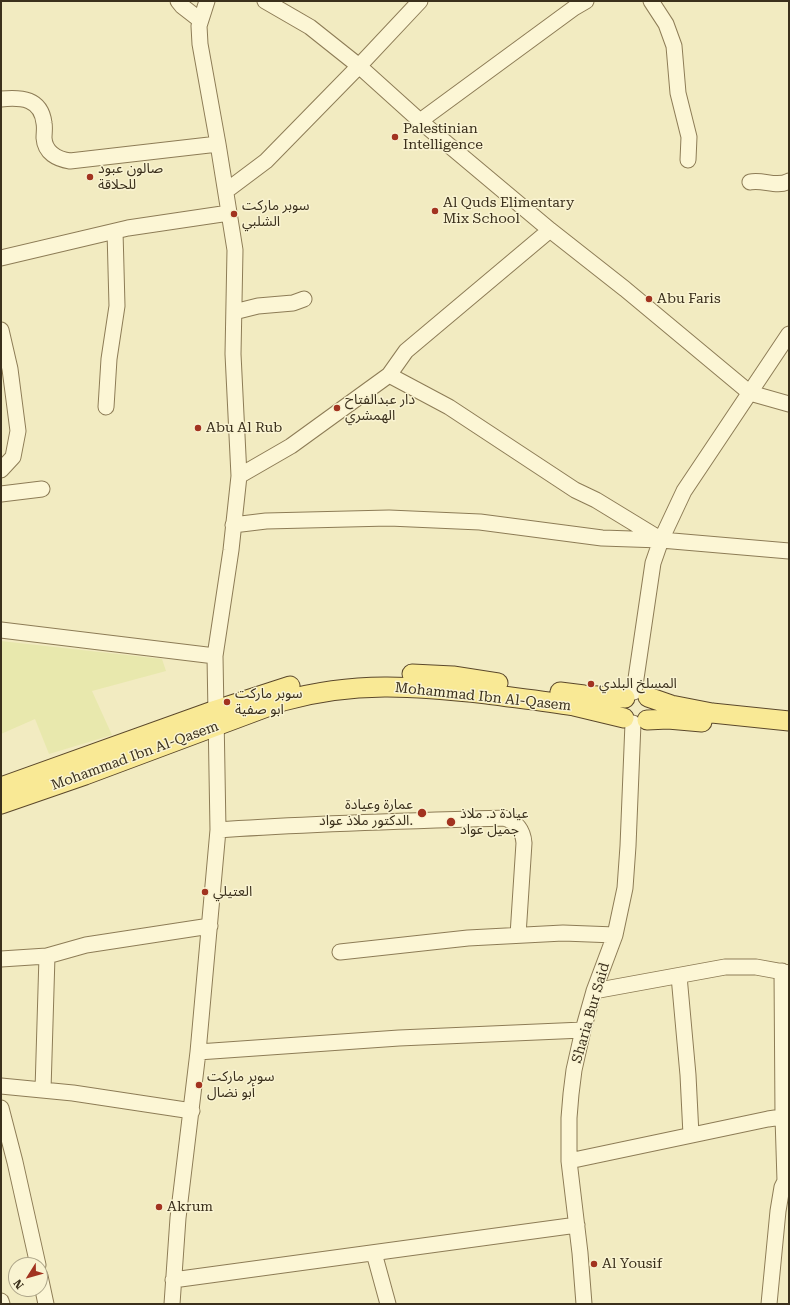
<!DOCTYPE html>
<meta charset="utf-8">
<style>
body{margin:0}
#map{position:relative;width:790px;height:1305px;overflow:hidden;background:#f2ebc1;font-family:"Roboto Serif",serif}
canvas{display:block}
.frame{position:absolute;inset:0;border:2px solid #3b301c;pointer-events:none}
.north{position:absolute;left:8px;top:1257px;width:40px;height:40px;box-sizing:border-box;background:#f9f3d1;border:1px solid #ada589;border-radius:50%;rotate:233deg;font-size:11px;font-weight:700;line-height:16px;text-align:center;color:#3b301c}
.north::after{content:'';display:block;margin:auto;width:14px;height:18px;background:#a23320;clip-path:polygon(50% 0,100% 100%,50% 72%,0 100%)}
</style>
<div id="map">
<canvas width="790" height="1305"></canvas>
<div class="frame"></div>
<div class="north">N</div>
</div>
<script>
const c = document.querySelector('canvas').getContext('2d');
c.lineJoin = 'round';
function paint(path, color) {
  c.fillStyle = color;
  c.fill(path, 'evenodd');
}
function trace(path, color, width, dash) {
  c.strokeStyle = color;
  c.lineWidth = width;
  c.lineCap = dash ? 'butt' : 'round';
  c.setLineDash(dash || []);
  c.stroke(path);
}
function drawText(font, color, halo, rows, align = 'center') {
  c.font = font + ' "Roboto Serif","Noto Sans Arabic",serif';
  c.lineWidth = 3;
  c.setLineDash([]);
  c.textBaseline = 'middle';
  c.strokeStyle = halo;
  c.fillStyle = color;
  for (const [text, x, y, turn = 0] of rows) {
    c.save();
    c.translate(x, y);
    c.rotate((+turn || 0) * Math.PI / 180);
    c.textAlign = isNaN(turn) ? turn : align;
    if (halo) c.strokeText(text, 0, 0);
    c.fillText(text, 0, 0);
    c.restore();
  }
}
const farmland = new Path2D(`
 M1,641l161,18 4,12 -74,20 20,44 -63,19 -14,-35 -34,15z`);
const minor = new Path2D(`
 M178,1l4,5 18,14
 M265,1l45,26 49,39 61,55 130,109 75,59 125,104 39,11
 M651,1l15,23 8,22 4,47 11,44 -1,23
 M1,99c20,-2 40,-1 43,24 1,5 0,10 0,15 1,15 13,21 26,23l148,-17
 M420,121l154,-113 12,-7
 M750,182c13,-3 27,6 39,-1
 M226,191l40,-30 93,-95 61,-65
 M1,258l127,-30 101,-15
 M234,312l24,-6 35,-3 11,-4
 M1,330l9,39 8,62 -5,26 -12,13
 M389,375l60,32 126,83 21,10 64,39
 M106,407l3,-48 8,-53 -2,-75
 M239,476l52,-30 98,-71 17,-24 144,-121
 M1,494l41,-5
 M233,525l33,-4 123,-3 91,4 122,16 59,2 128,11
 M1,630l214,26
 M634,692l19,-129 8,-23 23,-49 105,-157
 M218,830c95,-7 191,-9 286,-12 13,4 19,12 20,25l-6,92
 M340,952l128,-14 95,-5 52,2
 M1,959l46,-3 39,-11 124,-19
 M782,971l1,146 2,64
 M679,976l9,99 3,60
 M594,991l131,-24h31l33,6
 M198,1052l201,-14 184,-8
 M1,1086l72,7 119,18
 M43,1090l4,-134
 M1,1108l14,54 23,103
 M569,1161l199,-42 21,-3
 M374,1253l14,51
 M40,1276l6,28
 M173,1280l404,-55
 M1,1301l1,3
 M172,1304l6,-86 20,-166 20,-222 -3,-174 16,-106 8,-74 -6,-122 2,-104 -17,-106 -18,-100 -1,-18 8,-25
 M584,1304l-4,-51 -11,-92v-43l2,-24 3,-24 9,-40 11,-39 21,-56 10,-47 3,-42 5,-123
 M769,1304l9,-93 4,-24 3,-6 4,-4`);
const major = new Path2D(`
 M412,674l41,2 45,7
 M560,692l24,3 41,3
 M648,697l23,8 41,8 77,8
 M647,720l21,-1 34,3
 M1,787l215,-77 74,-24
 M1,804l84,-29 198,-74c71,-20 132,-15 204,-7 29,4 58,7 87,12 17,4 34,8 50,12`);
const markers = [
 [395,137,4,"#a23320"],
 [90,177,4,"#a23320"],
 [435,211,4,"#a23320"],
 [234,214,4,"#a23320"],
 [649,299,4,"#a23320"],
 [337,408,4,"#a23320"],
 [198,428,4,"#a23320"],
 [591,684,4,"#a23320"],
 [227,702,4,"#a23320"],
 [422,813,5,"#a23320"],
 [451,822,5,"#a23320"],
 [205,892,4,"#a23320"],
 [199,1085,4,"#a23320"],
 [159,1207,4,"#a23320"],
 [594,1264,4,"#a23320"]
];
const poiNames = [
 ["Palestinian",403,129],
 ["Intelligence",403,145],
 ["صالون عبود",98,169],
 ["للحلاقة",98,185],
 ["Al Quds Elimentary",443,203],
 ["Mix School",443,219],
 ["سوبر ماركت",242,206],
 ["الشلبي",242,222],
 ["Abu Faris",657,299],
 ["دار عبدالفتاح",345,400],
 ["الهمشري",345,416],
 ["Abu Al Rub",206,428],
 ["المسلخ البلدي",599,684],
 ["سوبر ماركت",235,694],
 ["ابو صفية",235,710],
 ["عمارة وعيادة",413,805,"right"],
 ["الدكتور ملاذ عواد.",413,821,"right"],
 ["عيادة د. ملاذ",460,814],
 ["جميل عواد",460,830],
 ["العتيلي",213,892],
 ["سوبر ماركت",207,1077],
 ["أبو نضال",207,1093],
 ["Akrum",167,1207],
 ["Al Yousif",602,1264]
];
const streetNames = [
 ["Mohammad Ibn Al-Qasem",483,697,6],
 ["Mohammad Ibn Al-Qasem",135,756,-20],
 ["Sharia Bur Said",591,1013,-74]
];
paint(farmland, '#e8e8ad');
trace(minor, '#8d7c56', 17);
trace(major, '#5b482b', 21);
trace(minor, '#fcf6d5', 15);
trace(major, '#f9e995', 19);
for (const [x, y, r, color] of markers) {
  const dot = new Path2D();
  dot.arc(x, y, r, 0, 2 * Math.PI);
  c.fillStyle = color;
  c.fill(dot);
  trace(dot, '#f9f3d1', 1.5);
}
drawText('14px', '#3b301c', '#f9f3d1', poiNames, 'left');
drawText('14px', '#3b301c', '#f9f3d1', streetNames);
</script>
